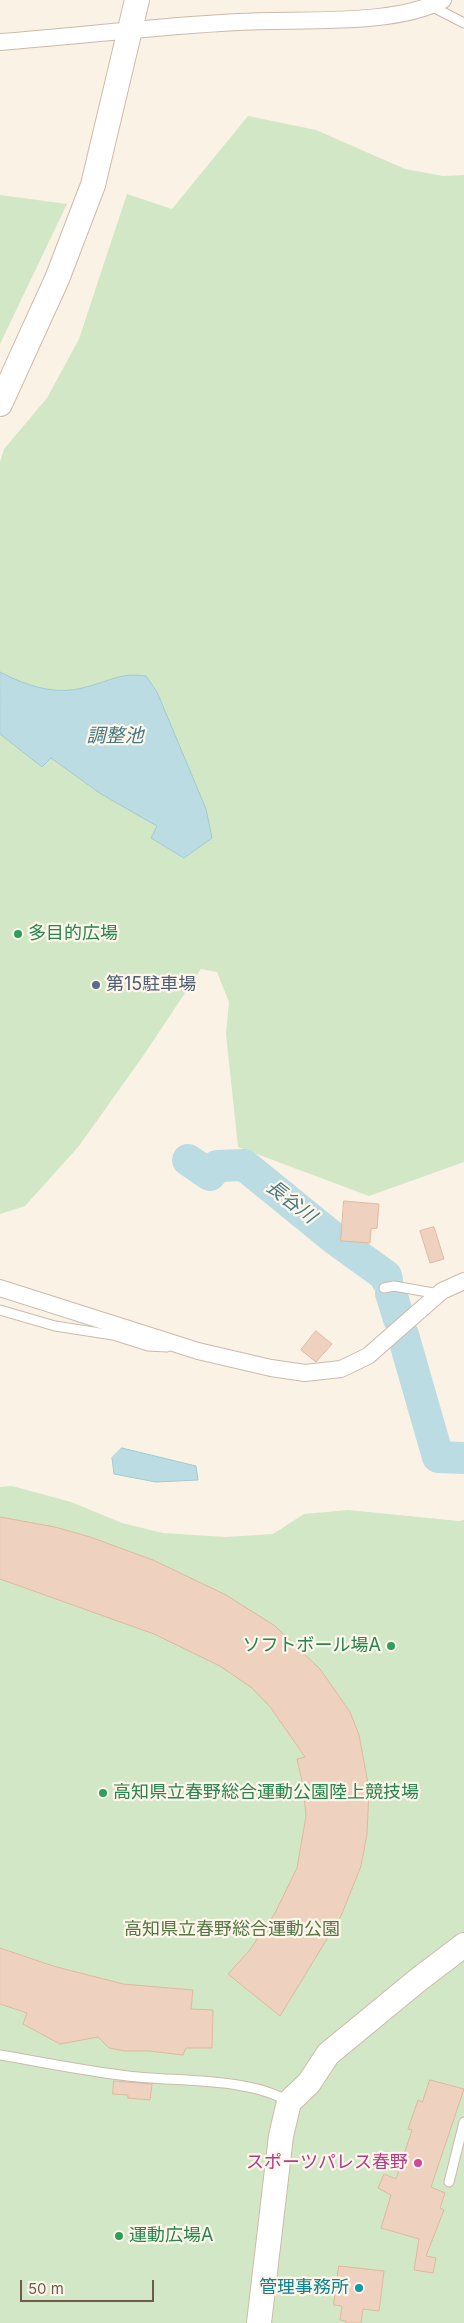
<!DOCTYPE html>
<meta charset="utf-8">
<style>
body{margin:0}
#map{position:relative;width:464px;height:2323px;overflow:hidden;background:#faf2e5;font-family:Inter,sans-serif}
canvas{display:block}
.scale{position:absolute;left:20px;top:2280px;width:134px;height:22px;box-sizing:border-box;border:2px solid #715a4c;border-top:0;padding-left:6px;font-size:15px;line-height:18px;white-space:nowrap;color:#715a4c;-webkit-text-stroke:4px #fef6eb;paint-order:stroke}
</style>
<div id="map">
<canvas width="464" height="2323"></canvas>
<div class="scale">50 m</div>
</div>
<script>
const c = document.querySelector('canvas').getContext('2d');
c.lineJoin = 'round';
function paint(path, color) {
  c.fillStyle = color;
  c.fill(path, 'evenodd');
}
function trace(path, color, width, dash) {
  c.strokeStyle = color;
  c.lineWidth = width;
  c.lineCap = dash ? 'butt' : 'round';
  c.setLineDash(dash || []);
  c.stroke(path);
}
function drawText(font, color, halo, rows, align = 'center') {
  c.font = font + ' Inter,"Noto Sans JP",sans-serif';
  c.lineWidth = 4.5;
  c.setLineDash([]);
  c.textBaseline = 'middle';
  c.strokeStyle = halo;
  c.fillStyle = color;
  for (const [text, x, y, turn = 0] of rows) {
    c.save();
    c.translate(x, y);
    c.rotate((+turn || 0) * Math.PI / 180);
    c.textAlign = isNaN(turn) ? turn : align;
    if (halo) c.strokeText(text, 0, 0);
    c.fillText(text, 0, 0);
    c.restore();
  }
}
const green = new Path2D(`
 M248,116l68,14 89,39 38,7 21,-1v987l-95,34 -131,-49 -12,-113 3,-32 -12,-30 -16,-3 -58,87 -64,90 -54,60 -25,8v-752l4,-13 43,-51 32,-59 48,-145 45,15z
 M0,195l67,9 -67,140z
 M12,1486l59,16 51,21 41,10 63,4 47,-3 31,-20 44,-4 111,11 5,-1v803h-464v-836z`);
const water = new Path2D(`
 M0,672c27,14 56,24 86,15 25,-6 34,-15 60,-11l11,16 49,117 6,29 -28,20 -33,-20 6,-12 -56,-32 -50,-36 -9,9 -42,-33z
 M122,1448l74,18 2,14 -42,2 -42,-8 -2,-16z`);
const river = new Path2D(`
 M188,1160l22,15 7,-9 27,-1 91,74 51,37 1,4
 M391,1293l8,26
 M403,1335l35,122 26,1`);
const building = new Path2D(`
 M344,1201l35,3 -2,24 -6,1 -1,14 -29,-2z
 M434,1227l10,32 -14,4 -10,-32z
 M316,1331l16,13 -16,18 -15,-12z
 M0,1517l55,10 35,10 63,23 73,35 49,31 45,43 30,43 9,23 10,54 -2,45 -6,32 -20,50 -61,100 -52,-42 21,-23 26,-38 22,-45 9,-52 -3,-30 -6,-27 8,-2 -34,-49 -19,-20 -32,-22 -66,-32 -154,-55z
 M0,1948l53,18 70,18 70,6 -2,19 22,1 -1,38h-26l-3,7 -34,-4h-24l-16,-3 -11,-11 -38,7 -37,-20 4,-11 -27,-9z
 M430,2080l34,9 -33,98 14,6 -5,15 4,2 -18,46 10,2 -3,15 -19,-3 5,-31 -38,-11 10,-33 -13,-7 6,-14 12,5 16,-49 -4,-1 10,-29 4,2z
 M114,2081l38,3 -2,16 -22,-2v-3l-15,-1z
 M339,2266l45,5 -5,40 -16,-2 -2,14h-15v-2l-6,-1 2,-14 -8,-1z`);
const lane = new Path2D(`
 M431,6l33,17
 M384,1288l10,-2 45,8
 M0,1310l55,16 58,9 35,11 19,1
 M0,2055c42,7 85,16 128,21 47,6 122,1 161,26
 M449,2182l15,-60`);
const street = new Path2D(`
 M0,42c79,-6 158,-16 238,-20 59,-4 154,5 205,-22
 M0,1288l198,63 73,17 34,5 36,-4 27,-13 74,-65 22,-10`);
const secondary = new Path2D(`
 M0,404l57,-125 36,-94 44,-185
 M259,2323l22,-187 8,-34 20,-19 19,-29 90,-74 46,-35`);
const markers = [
 [18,934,5,"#2e9e5b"],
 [96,985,5,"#5c6f8a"],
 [391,1646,5,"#2e9e5b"],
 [103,1793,5,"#2e9e5b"],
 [418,2163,5,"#d1479c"],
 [119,2236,5,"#2e9e5b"],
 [359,2288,5,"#0f9aa8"]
];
const leisureNames = [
 ["多目的広場",28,934],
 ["ソフトボール場A",381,1646,"right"],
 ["高知県立春野総合運動公園陸上競技場",113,1793],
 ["運動広場A",129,2236]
];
const serviceNames = [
 ["第15駐車場",106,985]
];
const parkNames = [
 ["高知県立春野総合運動公園",232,1930]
];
const hotelNames = [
 ["スポーツパレス春野",408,2163]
];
const cultureNames = [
 ["管理事務所",349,2288]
];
const waterNames = [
 ["調整池",115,736],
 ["長谷川",291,1202,38]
];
paint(green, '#d2e7c5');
paint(water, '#bbdce2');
trace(water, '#a2cbd3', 1);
trace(river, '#bbdce2', 32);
paint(building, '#eed2bf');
trace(building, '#dfb9a1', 1);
trace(lane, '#cbbaac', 11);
trace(street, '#cbbaac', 18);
trace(secondary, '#cebbaa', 26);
trace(lane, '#fff', 9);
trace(street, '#fff', 16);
trace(secondary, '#fff', 24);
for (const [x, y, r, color] of markers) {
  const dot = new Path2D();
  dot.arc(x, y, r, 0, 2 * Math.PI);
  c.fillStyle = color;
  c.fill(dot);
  trace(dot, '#fef6eb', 2);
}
drawText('18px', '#27864d', '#fef6eb', leisureNames, 'left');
drawText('18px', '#4e5e75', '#fef6eb', serviceNames, 'left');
drawText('18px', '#547745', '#fef6eb', parkNames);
drawText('18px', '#b23c85', '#fef6eb', hotelNames, 'right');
drawText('18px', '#0d838f', '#fef6eb', cultureNames, 'right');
drawText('italic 19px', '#477983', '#fef6eb', waterNames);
</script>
